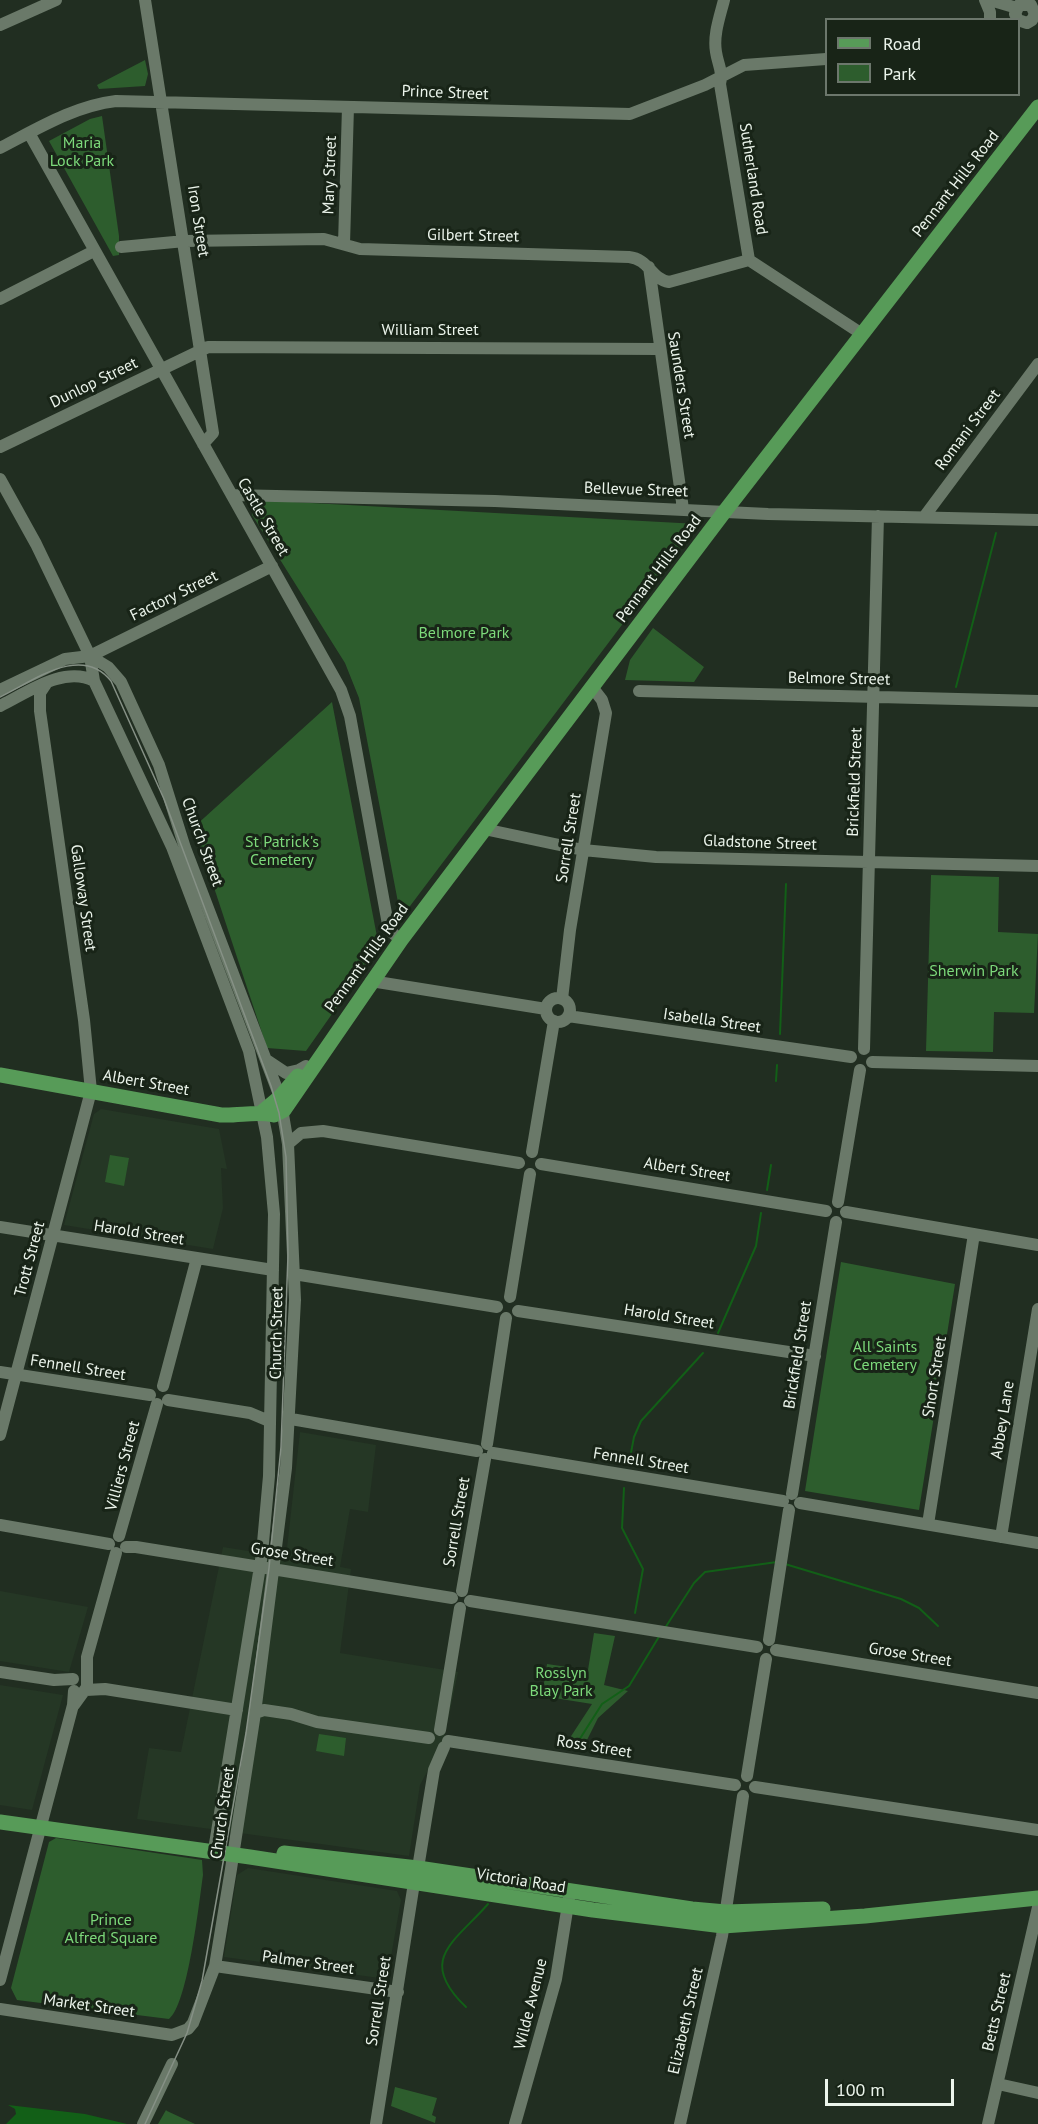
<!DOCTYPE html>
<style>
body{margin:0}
#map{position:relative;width:1038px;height:2124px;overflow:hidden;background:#212e21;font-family:"PT Sans",sans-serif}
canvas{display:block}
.legend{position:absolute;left:825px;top:18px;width:195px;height:78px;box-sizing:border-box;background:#182417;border:2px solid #6c776c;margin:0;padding:8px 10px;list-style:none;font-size:18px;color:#ebf4eb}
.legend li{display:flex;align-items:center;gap:12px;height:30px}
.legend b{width:30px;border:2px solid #6c776c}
.scale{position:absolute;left:825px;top:2079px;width:129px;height:27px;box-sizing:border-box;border:3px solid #ebf4eb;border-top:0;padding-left:8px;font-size:18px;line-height:21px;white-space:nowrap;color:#ebf4eb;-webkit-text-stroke:4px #182417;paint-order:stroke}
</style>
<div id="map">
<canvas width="1038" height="2124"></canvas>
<ul class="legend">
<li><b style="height:8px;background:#579b58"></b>Road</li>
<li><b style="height:16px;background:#2d5d2d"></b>Park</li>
</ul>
<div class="scale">100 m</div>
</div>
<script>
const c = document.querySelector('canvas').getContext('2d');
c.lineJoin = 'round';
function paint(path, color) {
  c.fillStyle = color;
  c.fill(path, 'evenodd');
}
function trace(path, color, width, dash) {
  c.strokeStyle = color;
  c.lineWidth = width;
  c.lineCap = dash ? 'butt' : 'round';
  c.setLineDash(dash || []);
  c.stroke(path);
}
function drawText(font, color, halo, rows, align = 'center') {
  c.font = font + ' "PT Sans",sans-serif';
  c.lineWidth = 6;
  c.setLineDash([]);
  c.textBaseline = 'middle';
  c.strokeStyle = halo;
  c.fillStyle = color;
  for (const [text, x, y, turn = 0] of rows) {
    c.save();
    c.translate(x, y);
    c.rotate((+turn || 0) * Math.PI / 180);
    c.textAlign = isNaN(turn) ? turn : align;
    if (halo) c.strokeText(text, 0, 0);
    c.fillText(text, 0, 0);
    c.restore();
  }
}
const built = new Path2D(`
 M101,1109l118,20 8,40 -6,-1 2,40 -10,41 -149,-24 30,-111z
 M300,1432l76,13 -8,67 -18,-3 -10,58 11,2 -11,84 118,19 -14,68 -24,45 -11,71 -272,-37 12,-71 32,4 42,-205 63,10z
 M0,1591l88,16 -19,65 -69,-11z
 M0,1685l63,10 -31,115 -32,-5z
 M248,1868l149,23 4,9 -14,79 -163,-22 13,-82z`);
const green = new Path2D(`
 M145,60l3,14 -3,12 -46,3 -2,-4z
 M102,116l17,120v19l-6,1 -64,-115 41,-22z
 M256,500l442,24 -297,394 -42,-220 -14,-35 -93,-148z
 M653,628l51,39 -10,15 -69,-2 5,-20z
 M332,702l47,245 -73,104 -39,-3 -73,-221z
 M931,875l68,2 -1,55 40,2 -4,79 -40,-1 -1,40 -67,-1z
 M110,1155l19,3 -5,28 -19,-4z
 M841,1262l114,22 -36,226 -114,-19z
 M594,1633l21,3 -11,49 24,6 -30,27 -16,32 -18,-3 28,-43 -50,-8 5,-32 41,6z
 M319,1734l27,4 -2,18 -28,-5z
 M56,1838l146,22 1,15c-4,28 -15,129 -34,144l-152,-19 -6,-12 38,-146z
 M395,2087l42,11 -5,17 4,2 -1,6 -44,-17z
 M166,2110l1,1 28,13h-37z`);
const water = new Path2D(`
 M8,2105l77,9 42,10h-121l10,-10 -1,-5z`);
const stream = new Path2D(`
 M956,687l40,-154
 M780,1034l6,-150
 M776,1081l1,-16
 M767,1190l4,-25
 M718,1333l38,-87 5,-33
 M630,1458l4,-21 7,-16 62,-68
 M624,1488l-2,40 21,41 -8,44
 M785,1564l116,35 18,9 19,18
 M665,1628l29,-45 11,-11 72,-10
 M574,1748l28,-44 27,-18 31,-51
 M466,2007c-50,-48 -11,-65 22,-103`);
const minor = new Path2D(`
 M145,0l68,433 -10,11
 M724,0c-4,16 -11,35 -8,52 2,13 7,19 4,32l29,176
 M985,0l5,12v8
 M990,0l27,8
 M1018,20l-3,-6 4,-9h12l4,9 -3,6 -5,3 -9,-3
 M0,25l56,-25
 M29,133l312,557 9,26 39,214 12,10
 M0,148c37,-19 74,-42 116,-47l514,13 75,-29 39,-20 82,-6
 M344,244l4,-137
 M121,247l64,-6 139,-2 36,10 269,8c20,2 22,22 40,25l80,-22
 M749,260l113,74
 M649,267l34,242
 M0,299l94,-48
 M0,447l208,-100 451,2
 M0,479l36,65 54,112 4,25 78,166 77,204 18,86 7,77 -5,262 -7,78 -47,290
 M232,495l263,6 273,13 270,6
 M924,517l114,-153
 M0,690l65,-31 25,-3 182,-90
 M639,691l399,10
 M0,706c27,-13 64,-41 94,-25
 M484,829l99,21 73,7 382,9
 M371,981l175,28
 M546 1010a12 12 0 1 1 24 0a12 12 0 1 1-24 0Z
 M562,999l8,-69 36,-217 -4,-13 -10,-13
 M568,1016l283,41
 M864,1049l14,-533
 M268,1061l18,12 13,-3 7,-4
 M872,1062l166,4
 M288,1144l13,-11 22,-2 196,32
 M532,1152l22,-131
 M541,1164l285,47
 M838,1202l22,-132
 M846,1212l192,33
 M0,1227l273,43
 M294,1274l203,33
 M510,1297l20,-123
 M518,1311l297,45
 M0,1372l150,23
 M163,1386l34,-128
 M168,1400l82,13 19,8
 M291,1419l186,32
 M0,1435l91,-344 -7,-71 -44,-309v-18l6,-9
 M487,1444l19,-126
 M493,1453l290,48
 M792,1494l44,-272
 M800,1503l238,40
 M928,1524l46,-290
 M0,1525l109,19
 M119,1536l38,-132
 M1001,1537l37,-228
 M126,1547h10l316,51
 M462,1591l23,-132
 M470,1601l287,46
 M769,1640l20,-130
 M776,1650l262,43
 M0,1672l54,8 19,-1
 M86,1690l19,-1 132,21
 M74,1705l13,-18v-30l29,-104
 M255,1713l9,-3 27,4 26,8 112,16
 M440,1730l20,-122
 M448,1741l287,44
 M747,1776l19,-117
 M755,1787l283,43
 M418,1868l16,-98 10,-23
 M215,1966l183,26
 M0,1980l73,-275 1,-14
 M0,2009l172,26 16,-6 5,-6 22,-57 16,-97 24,-156 31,-245 9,-168 -7,-156 -8,-47 -95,-249 -26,-83 -38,-83 -13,-15 -18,-11
 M998,2084l40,9
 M143,2124l29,-60
 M376,2124l38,-241
 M515,2124l41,-145 13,-81
 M680,2124l42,-188 21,-140
 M988,2124l50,-217`);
const major = new Path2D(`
 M0,1075l221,40c18,1 36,-4 53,0l10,-5 117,-170 324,-429 313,-404
 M262,1112l18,-15 18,-21
 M0,1822l250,35 343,53 130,16 142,-10 173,-18
 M284,1853l134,15 274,41 34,3 97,-3`);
const tram = new Path2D(`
 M0,697c32,-15 81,-54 111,-16l53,118 107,287 8,27 7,44 2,98 -7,192 -12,121 -23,165 -44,248 -15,52 -42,91`);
const streetNames = [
 ["Prince Street",445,93,2],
 ["Mary Street",330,175,-88],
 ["Sutherland Road",753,179,81],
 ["Pennant Hills Road",956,184,-52],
 ["Iron Street",198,221,81],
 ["Gilbert Street",473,236,1],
 ["William Street",430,330],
 ["Dunlop Street",94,383,-26],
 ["Saunders Street",681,385,81],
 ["Romani Street",968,430,-53],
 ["Bellevue Street",636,490,2],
 ["Castle Street",263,517,60],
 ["Pennant Hills Road",659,569,-53],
 ["Factory Street",174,596,-26],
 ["Belmore Street",839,679,1],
 ["Brickfield Street",855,782,-88],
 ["Sorrell Street",569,838,-81],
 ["Church Street",202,842,70],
 ["Gladstone Street",760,843,2],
 ["Galloway Street",83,898,82],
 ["Pennant Hills Road",367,958,-54],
 ["Isabella Street",712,1021,8],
 ["Albert Street",146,1083,10],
 ["Albert Street",687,1170,9],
 ["Harold Street",139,1233,9],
 ["Trott Street",30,1259,-75],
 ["Harold Street",669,1317,9],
 ["Church Street",277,1333,-89],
 ["Brickfield Street",798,1355,-81],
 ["Fennell Street",78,1368,9],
 ["Short Street",935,1377,-81],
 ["Abbey Lane",1003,1420,-81],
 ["Fennell Street",641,1461,9],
 ["Villiers Street",123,1466,-75],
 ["Sorrell Street",457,1522,-80],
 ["Grose Street",292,1555,9],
 ["Grose Street",910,1655,9],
 ["Ross Street",594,1747,9],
 ["Church Street",223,1813,-82],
 ["Victoria Road",521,1881,9],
 ["Palmer Street",308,1963,8],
 ["Sorrell Street",379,2001,-81],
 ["Wilde Avenue",531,2004,-76],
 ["Market Street",89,2006,8],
 ["Betts Street",997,2012,-77],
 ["Elizabeth Street",686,2021,-77]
];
const parkNames = [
 ["Maria",82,143],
 ["Lock Park",82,161],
 ["Belmore Park",464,633],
 ["St Patrick's",282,842],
 ["Cemetery",282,860],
 ["Sherwin Park",974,971],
 ["All Saints",885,1347],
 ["Cemetery",885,1365],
 ["Rosslyn",561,1673],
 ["Blay Park",561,1691],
 ["Prince",111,1920],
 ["Alfred Square",111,1938]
];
paint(built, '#253725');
paint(green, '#2d5d2d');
paint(water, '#125f17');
trace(stream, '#125f17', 2);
trace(minor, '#6a7969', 12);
trace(major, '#579b58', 15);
trace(tram, '#869186', 1.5);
drawText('16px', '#ebf4eb', '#182417', streetNames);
drawText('16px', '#7dda7b', '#182417', parkNames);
</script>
